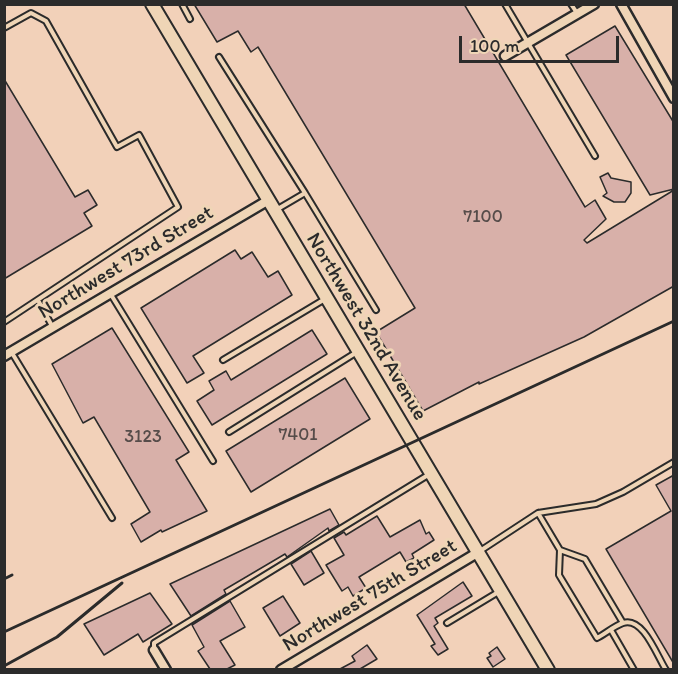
<!DOCTYPE html>
<style>
body{margin:0}
#map{position:relative;width:678px;height:674px;overflow:hidden;background:#f2d1b9;font-family:Itim,sans-serif}
canvas{display:block}
.frame{position:absolute;inset:0;border:6px solid #2b2b2b;pointer-events:none}
.scale{position:absolute;left:459px;top:36px;width:160px;height:27px;box-sizing:border-box;border:3px solid #2b2b2b;border-top:0;padding-left:8px;font-size:18px;line-height:21px;white-space:nowrap;color:#2b2b2b;-webkit-text-stroke:4px #efd5b6;paint-order:stroke}
</style>
<div id="map">
<canvas width="678" height="674"></canvas>
<div class="frame"></div>
<div class="scale">100 m</div>
</div>
<script>
const c = document.querySelector('canvas').getContext('2d');
c.lineJoin = 'round';
function paint(path, color) {
  c.fillStyle = color;
  c.fill(path, 'evenodd');
}
function trace(path, color, width, dash) {
  c.strokeStyle = color;
  c.lineWidth = width;
  c.lineCap = dash ? 'butt' : 'round';
  c.setLineDash(dash || []);
  c.stroke(path);
}
function drawText(font, color, halo, rows, align = 'center') {
  c.font = font + ' Itim,sans-serif';
  c.lineWidth = 6;
  c.setLineDash([]);
  c.textBaseline = 'middle';
  c.strokeStyle = halo;
  c.fillStyle = color;
  for (const [text, x, y, turn = 0] of rows) {
    c.save();
    c.translate(x, y);
    c.rotate((+turn || 0) * Math.PI / 180);
    c.textAlign = isNaN(turn) ? turn : align;
    if (halo) c.strokeText(text, 0, 0);
    c.fillText(text, 0, 0);
    c.restore();
  }
}
const building = new Path2D(`
 M194,4h270l121,203 10,-7 11,19 -22,21 3,3 87,-53v96l-90,51 -105,47v-2l-56,29 -47,-79 39,-24 -157,-261 -7,5 -13,-21 -21,11z
 M615,26l59,97v66l-24,6 -84,-140z
 M4,79l71,118 13,-7 9,15 -13,8 8,13 -88,53z
 M608,173l3,5 20,4v11l-6,9h-11l-11,-6 4,-3 -7,-16z
 M235,250l6,9 11,-7 16,25 10,-6 14,24 -99,61 11,17 -17,10 -46,-75z
 M112,328l77,124 -13,8 31,51 -45,21 -1,-2 -20,12 -10,-18 19,-12 -56,-95 -11,6 -31,-59z
 M312,330l15,24 -115,71 -15,-24 17,-11 -5,-9 17,-10 5,9z
 M345,378l25,41 -119,73 -25,-41z
 M674,475v189l-68,-115 65,-38 -15,-26z
 M330,509l9,16 -10,6 -1,-3 -41,29 -2,-3 -61,36 2,4 -35,22 -21,-32z
 M377,516l13,21 30,-17 6,14 3,-2 5,8 -22,14 2,4 -8,4 -6,-10 -41,25 7,11 -13,8 -5,-9 -6,4 -16,-26 18,-10 -10,-17 10,-6 2,3z
 M311,551l13,22 -20,12 -13,-21z
 M463,582l9,14 -37,22 3,5 -4,3 14,23 -10,6 -7,-9 4,-2 -18,-29z
 M150,593l22,31 -29,18 -5,-8 -34,21 -20,-31z
 M283,596l17,27 -20,13 -17,-28z
 M230,601l15,26 -25,14 15,24 -8,4h-17l-12,-18 6,-4 -12,-22z
 M367,645l10,14 -17,10h-20l15,-8 -3,-5z
 M497,647l8,12 -12,8 -6,-9 4,-2 -2,-3z`);
const service = new Path2D(`
 M182,4l8,15
 M505,4l90,152
 M571,4l6,9
 M4,28l27,-15 15,8 71,126 22,-12 39,72 -174,115
 M219,57l86,136
 M276,210l29,-17 71,117
 M110,293l103,168
 M39,302l13,24
 M12,353l100,165
 M223,360l102,-61
 M229,432l128,-80
 M538,513l22,37 -1,25 38,63c8,-4 17,-12 26,-15 20,-7 34,33 43,47
 M560,550l25,9 38,64
 M480,551l58,-38 58,-9 27,-12 51,-30
 M447,623l53,-32
 M611,630l23,40
 M154,650v-7l274,-168`);
const minor = new Path2D(`
 M621,4l53,94
 M505,56l89,-52
 M4,356l263,-155
 M154,650l12,20
 M281,670l196,-117`);
const secondary = new Path2D(`
 M152,4l396,666`);
const rail = new Path2D(`
 M4,579l8,-4
 M4,632l670,-311
 M4,666l53,-29 65,-54`);
const numberNames = [
 ["7100",483,217],
 ["7401",298,435],
 ["3123",143,437]
];
const streetNames = [
 ["Northwest 73rd Street",126,263,-31],
 ["Northwest 32nd Avenue",366,327,59],
 ["Northwest 75th Street",370,596,-31]
];
paint(building, '#d8b0a9');
trace(building, '#2b2b2b', 1.5);
trace(service, '#2b2b2b', 8);
trace(minor, '#2b2b2b', 13);
trace(secondary, '#2b2b2b', 16);
trace(service, '#efd5b6', 4);
trace(minor, '#efd5b6', 8);
trace(secondary, '#efd5b6', 12);
trace(rail, '#2b2b2b', 3);
drawText('18px', '#564c4a', null, numberNames);
drawText('21px', '#2b2b2b', '#efd5b6', streetNames);
</script>
